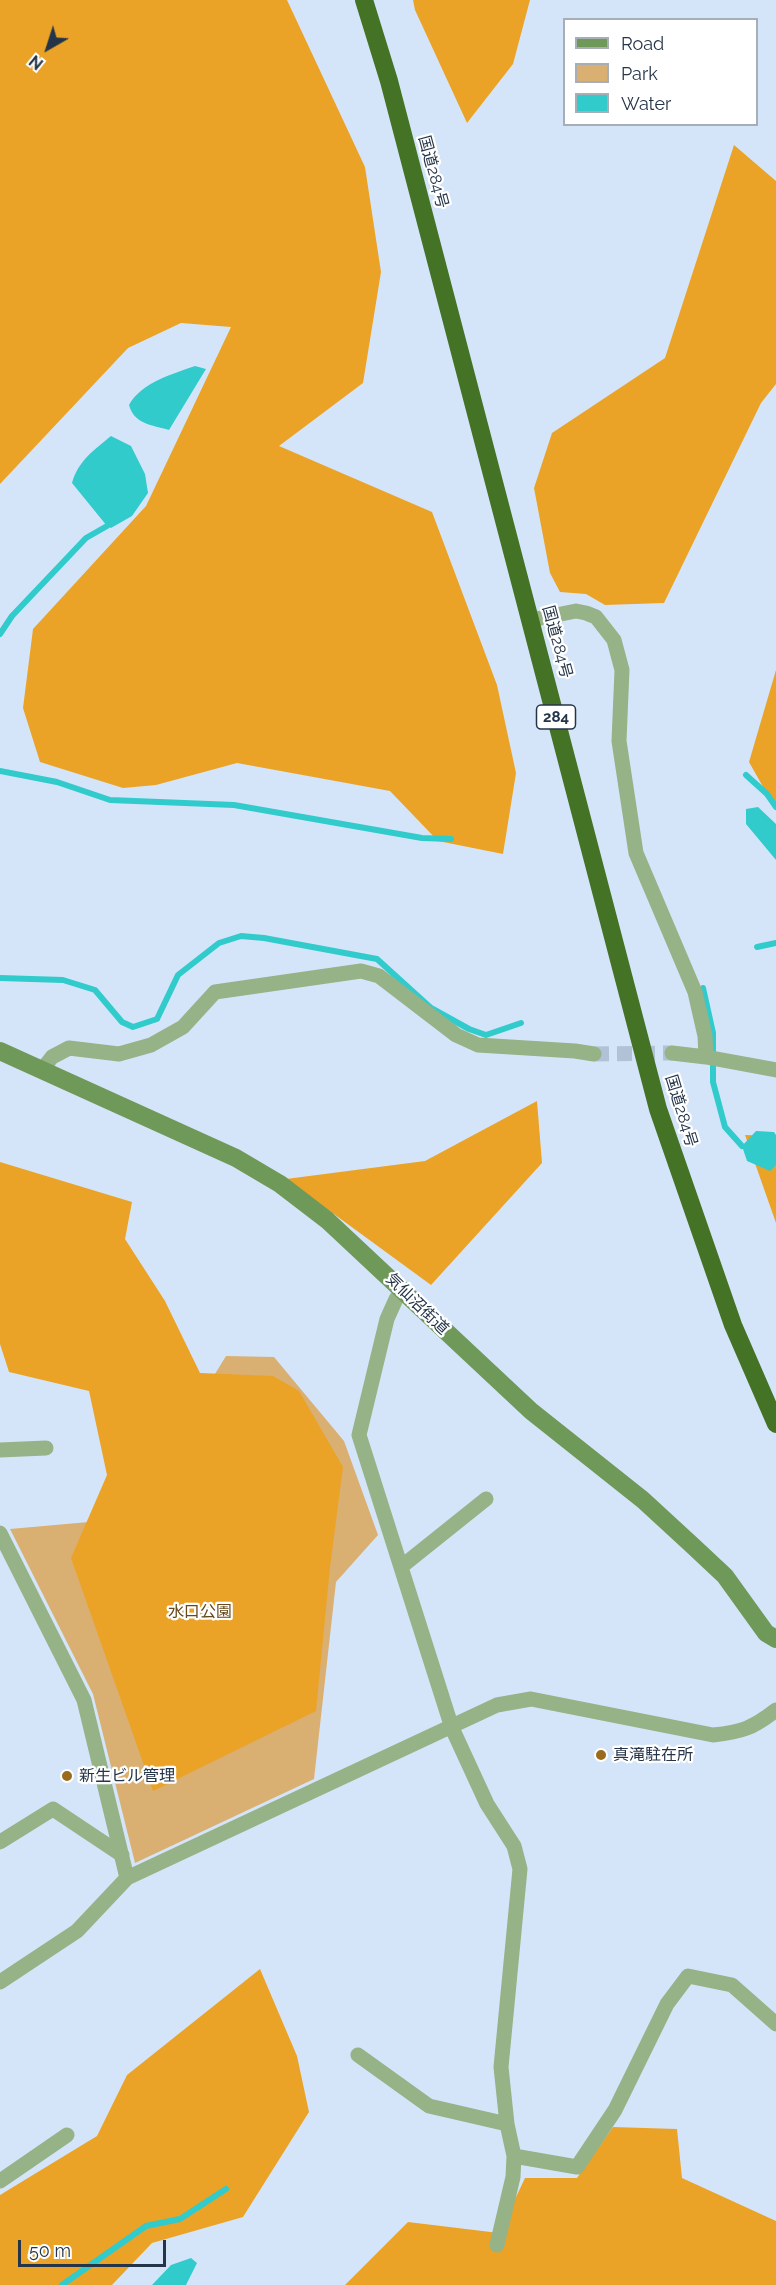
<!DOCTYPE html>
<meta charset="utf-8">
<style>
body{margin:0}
#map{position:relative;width:776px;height:2285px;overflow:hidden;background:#d5e5f9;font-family:Raleway,sans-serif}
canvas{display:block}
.legend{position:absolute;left:563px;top:18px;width:195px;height:108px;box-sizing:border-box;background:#fff;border:2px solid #a8aeb6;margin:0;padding:8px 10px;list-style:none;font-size:18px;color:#253549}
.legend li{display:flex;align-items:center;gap:12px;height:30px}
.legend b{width:30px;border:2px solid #a8aeb6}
.north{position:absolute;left:18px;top:18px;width:60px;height:60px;-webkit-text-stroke:4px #fff;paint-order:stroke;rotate:219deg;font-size:16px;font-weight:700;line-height:24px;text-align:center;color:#253549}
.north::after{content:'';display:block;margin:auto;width:21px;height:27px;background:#253549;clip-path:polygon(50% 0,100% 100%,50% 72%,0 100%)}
.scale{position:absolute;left:18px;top:2240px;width:148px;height:27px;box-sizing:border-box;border:3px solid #253549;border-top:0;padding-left:8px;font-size:18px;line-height:21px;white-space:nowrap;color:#253549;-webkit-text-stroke:4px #fff;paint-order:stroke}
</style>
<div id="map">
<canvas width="776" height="2285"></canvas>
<ul class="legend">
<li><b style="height:8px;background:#6f9958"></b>Road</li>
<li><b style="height:16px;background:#daaf72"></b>Park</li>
<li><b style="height:16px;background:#32cbcb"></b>Water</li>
</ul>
<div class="north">N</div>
<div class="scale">50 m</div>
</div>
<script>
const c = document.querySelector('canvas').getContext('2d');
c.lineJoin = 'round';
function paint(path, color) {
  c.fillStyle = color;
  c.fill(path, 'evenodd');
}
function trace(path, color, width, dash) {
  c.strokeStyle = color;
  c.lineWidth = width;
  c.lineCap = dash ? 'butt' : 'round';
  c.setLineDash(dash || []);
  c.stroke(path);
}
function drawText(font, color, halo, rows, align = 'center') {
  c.font = font + ' Raleway,"Noto Sans JP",sans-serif';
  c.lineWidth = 4.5;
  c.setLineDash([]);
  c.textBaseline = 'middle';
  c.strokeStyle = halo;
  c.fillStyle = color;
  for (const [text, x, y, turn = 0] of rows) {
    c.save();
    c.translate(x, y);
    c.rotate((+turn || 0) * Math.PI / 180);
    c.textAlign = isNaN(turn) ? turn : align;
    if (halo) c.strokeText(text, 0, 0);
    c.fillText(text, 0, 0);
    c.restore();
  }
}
const green = new Path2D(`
 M226,1356l48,1 70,84 34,94 -42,47 -22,197 -179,84 -42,-169 -83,-165 90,-8 91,-108z`);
const forest = new Path2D(`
 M0,0h287l78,167 16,105 -18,111 -84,63 153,66 65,173 19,88 -13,81 -65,-13 -48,-50 -153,-28 -81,22 -33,3 -83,-26 -17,-54 10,-79 113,-123 85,-179 -50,-4 -53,25 -128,136z
 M413,0h117l-17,64 -46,59 -52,-113z
 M734,145l42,36v203l-15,19 -97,200 -59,2 -19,-11 -26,-2 -10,-19 -16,-85 18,-55 113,-75z
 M776,670v140l-27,-48z
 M537,1101l5,62 -111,122 -145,-106 139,-18z
 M745,1135l31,1v87z
 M0,1162l132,40 -7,37 40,62 35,72 73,3 26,15 44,76 -13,100 -14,144 -163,80 -82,-233 36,-83 -18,-84 -80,-19 -9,-28z
 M260,1969l37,87 12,56 -66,105 -91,26 -40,42h-112v-90l97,-59 30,-61z
 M613,2127l64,2 5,49 94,43v64h-431l63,-63 91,11 26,-55h52z`);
const water = new Path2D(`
 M195,366l11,3 -37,61c-17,-5 -35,-6 -40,-25 12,-22 43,-31 66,-39z
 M111,436l20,10 14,28 3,19 -16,23 -21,12 -4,-2 -35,-43c6,-22 22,-33 39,-47z
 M758,807l18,17v36l-30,-36v-15z
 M756,1131l18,1 2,3v30l-6,6 -23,-10 -5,-15z
 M191,2258l6,5 -11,22h-34l19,-20z`);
const stream = new Path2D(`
 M0,634l12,-18 74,-78 21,-12
 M0,771l57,11 53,18 124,5 188,33 29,1
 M746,775l21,19 9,13
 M757,947l19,-4
 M0,978l63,2 32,10 27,32 11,5 24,-8 21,-44 41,-32 22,-7 23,2 113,21 54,49 38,21 17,6 35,-12
 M703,988l10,45v49l12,45 17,19
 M62,2285l84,-59 34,-7 46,-30`);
const streetTunnel = new Path2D(`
 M594,1054l78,-1`);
const street = new Path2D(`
 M531,620l45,-9 10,2 10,4 18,23 8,30 -3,71 17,112 59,139 10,44 1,21
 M672,1053l34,4 70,13
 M42,1070l10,-13 17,-9 50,6 32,-9 32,-18 32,-35 146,-21 18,5 77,59 22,10 97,6 19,3
 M404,1290l-8,9 -9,20 -28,116 93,293 35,76 27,42 6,23 -19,198 6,57 7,32 -1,21 -16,68
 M0,1450l46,-2
 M0,1533l84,167 43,178 370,-173 34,-6 182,36c29,-3 40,-7 63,-25
 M401,1567l85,-68
 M0,1842l53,-33 69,46
 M0,1982l77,-51 50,-53
 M358,2055l71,51 78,18
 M514,2156l63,11 38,-57 52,-106 21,-28 44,9 44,39
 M0,2181l67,-46`);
const secondary = new Path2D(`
 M0,1051l236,107 44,26 47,36 204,191 112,89 50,46 32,30 41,57 10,6`);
const highway = new Path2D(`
 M364,0l25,81 269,1028 75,216 43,99`);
const markers = [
 [601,1755,6,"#9a6b1c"],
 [67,1776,6,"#9a6b1c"]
];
const shields = [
 [556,717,39]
];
const shieldNames = [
 ["284",556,717]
];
const streetNames = [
 ["国道284号",433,172,75],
 ["国道284号",557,642,75],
 ["国道284号",681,1111,73],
 ["気仙沼街道",417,1304,44]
];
const parkNames = [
 ["水口公園",200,1612]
];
const poiNames = [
 ["真滝駐在所",613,1755],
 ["新生ビル管理",79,1776]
];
paint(green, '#daaf72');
paint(forest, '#eaa327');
paint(water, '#32cbcb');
trace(stream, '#32cbcb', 6);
trace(streetTunnel, '#b2c2d6', 15, [15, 8]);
trace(street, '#96b287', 15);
trace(secondary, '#6f9958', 18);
trace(highway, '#447325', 18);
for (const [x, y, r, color] of markers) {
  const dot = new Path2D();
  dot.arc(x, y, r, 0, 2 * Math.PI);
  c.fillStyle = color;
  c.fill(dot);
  trace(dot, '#fff', 2);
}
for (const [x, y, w] of shields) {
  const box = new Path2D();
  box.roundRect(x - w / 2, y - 12, w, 24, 4.5);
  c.fillStyle = '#fff';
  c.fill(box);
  trace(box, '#253549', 1.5);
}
drawText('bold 15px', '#253549', null, shieldNames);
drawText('16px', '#253549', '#fff', streetNames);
drawText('16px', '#66491c', '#fff', parkNames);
drawText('16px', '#253549', '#fff', poiNames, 'left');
</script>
